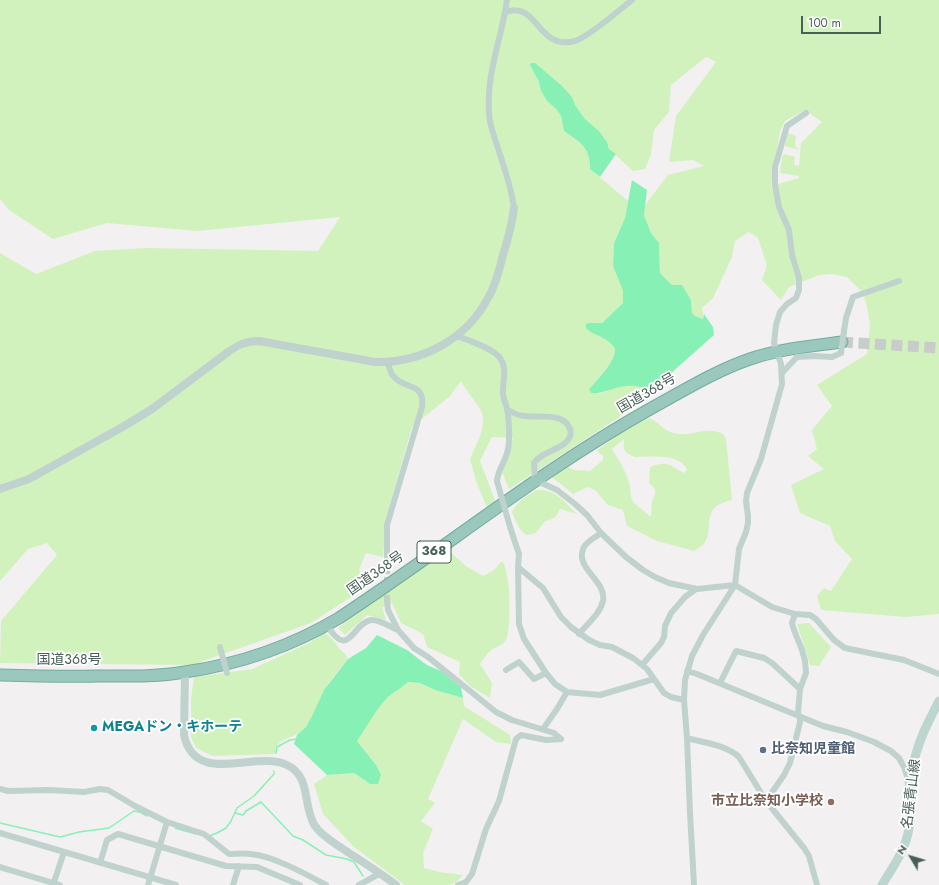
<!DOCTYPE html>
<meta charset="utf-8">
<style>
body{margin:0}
#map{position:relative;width:939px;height:885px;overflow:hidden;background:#f3f0f2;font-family:Jost,sans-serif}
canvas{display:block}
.north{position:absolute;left:891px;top:837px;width:40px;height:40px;-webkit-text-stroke:3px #fff;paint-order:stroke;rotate:308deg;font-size:11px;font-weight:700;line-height:16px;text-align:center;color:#475f57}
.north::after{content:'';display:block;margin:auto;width:14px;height:18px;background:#475f57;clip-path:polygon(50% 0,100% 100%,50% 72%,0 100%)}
.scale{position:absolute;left:801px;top:16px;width:80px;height:18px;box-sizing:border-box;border:2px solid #475f57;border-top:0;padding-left:5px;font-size:12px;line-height:14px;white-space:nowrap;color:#475f57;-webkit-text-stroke:3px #fff;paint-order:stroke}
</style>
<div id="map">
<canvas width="939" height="885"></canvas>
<div class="north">N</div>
<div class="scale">100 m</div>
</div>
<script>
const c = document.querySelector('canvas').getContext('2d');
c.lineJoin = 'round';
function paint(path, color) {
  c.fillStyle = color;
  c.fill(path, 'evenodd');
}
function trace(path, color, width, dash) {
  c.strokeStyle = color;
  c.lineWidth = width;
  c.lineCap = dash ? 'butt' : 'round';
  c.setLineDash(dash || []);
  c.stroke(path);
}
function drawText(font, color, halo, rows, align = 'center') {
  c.font = font + ' Jost,"Noto Sans JP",sans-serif';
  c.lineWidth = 3.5;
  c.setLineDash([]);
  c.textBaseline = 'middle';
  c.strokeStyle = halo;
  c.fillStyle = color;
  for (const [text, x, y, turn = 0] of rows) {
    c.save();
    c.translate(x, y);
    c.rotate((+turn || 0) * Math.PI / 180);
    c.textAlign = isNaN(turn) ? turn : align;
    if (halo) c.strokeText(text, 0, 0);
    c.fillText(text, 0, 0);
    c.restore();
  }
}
const green = new Path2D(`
 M0,0h939v614l-33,3 -85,-7 -4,-14 7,-8 7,3 21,-32 -17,-18 -5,-15 -30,-13 -9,-28 33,-16 -16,-13 9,-7 -5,-19 20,-24 -15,-21 50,-31 3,-29 -3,-19 -4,-13 -16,-16 -15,-3 -13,1 -30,12 -8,13 -19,-20 5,-14 -9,-28 -9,-6 -14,9 -3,16 -19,41 -11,10 2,11 -9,-3 -3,-3 -1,-13 -19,-15 -12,-12 -1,-30 -8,-10 -7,-18 1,-10 23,-30 36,-9 -11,-6 -24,2 7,-46 40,-54 -10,-5 -35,28 -2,27 -15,18 -3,25 -6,14 -12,2 -24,-22 -2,-7 -8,-11 -14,-12 -10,-14 -4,-8 -41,-32 9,17 2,9 6,10 9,8 5,7 3,15c17,12 26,16 26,38l38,32 -3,17 -11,25 -1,23 10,25v12l-21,20h-13v8c8,4 22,8 26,17 4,9 -20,34 -26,41l10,5c21,-8 31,-13 52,-3l-4,8 -138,90 -7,-17 11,-34 -21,-1 -12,24 16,42 -9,5 -11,-27 -6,-22c6,-15 19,-34 10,-50 -6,-10 -14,-18 -19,-28l-11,15 -38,31 -26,91 -3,39 -17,-4 -7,17 9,16 -57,37 -119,42 -192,-2 1,-42 56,-66 -10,-12 -19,6 -28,32v-328l36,21 59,-23 52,-3 171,3 22,-34 -143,14 -90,-8 -54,16 -44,-29 -9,-11zM805,110l17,12 -21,21 -2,23 -5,-1 1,-8 -11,-3 -2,3 -2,16 19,3v2l-28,8 9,-55 5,-10z
 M788,133l8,3 -1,10 4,4 -14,-4z
 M649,418c11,4 14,14 29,16 15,2 32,-9 46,1l2,4 6,61c-4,1 -8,2 -12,4 -21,11 0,35 -26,47l-37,-10 -30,-15 -4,-16 -15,-5 -13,-15 -8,-3 -14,7 -21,-17 15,-11 7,4 16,1 13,-11v-4l-6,-5 3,-3 25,-18zM624,439c-1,11 0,14 11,18 14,0 46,-4 52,13l-3,3c-14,-8 -17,-13 -34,-6l-1,16 6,6v4l-3,8 -1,16 -18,-15c-3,-6 -2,-10 -3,-16 -3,-13 -11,-26 -18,-37z
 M537,490c19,-1 27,12 40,24l-17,-5c-4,9 -6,10 -15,12l-9,12 -9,2c-8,-4 -12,-15 -15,-23 6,-11 14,-16 25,-22z
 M447,549l19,17 17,10 11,-6 8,-9c9,9 10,71 3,80 -3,5 -11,6 -15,10 -4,4 -7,9 -10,13l12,19 -2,15 -20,-12 -11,-12 1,-12 -33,-15 -4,-13 -22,-11 -9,-20 -10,4 4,13 -19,-5 -22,20 -7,-7z
 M809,623l22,24 -12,19 -9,-1 -13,-41z
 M324,633c8,4 10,9 16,16 3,4 6,4 8,10 -8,10 -18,21 -24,32 -7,12 -10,26 -18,36 -11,14 -29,7 -31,27l-62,2 -17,-8 -5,-11v-38l3,-22 58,-8 57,-26z
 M408,682l12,1 15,7 28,8 1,8 46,29 1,9 -15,-2 -33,-23 -35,80 7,4 -14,18 12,8 -10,24 1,15 15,4 24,3 -8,8 -7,2h-43l-51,-38 -31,-33 -9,-30 13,-9 27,-2 16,11 6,-19 -19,-24c9,-14 19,-32 31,-44 7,-6 14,-9 20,-15z`);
const water = new Path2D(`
 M531,63h4l27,23 10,11 3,8 10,14 14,12 8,11 2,7 7,5 -16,23 -10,-8c0,-22 -9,-26 -26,-38l-3,-15 -5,-7 -9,-8 -6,-10 -2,-9 -9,-17z
 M632,180l15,10 -3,25 7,18 8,10 1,30 12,12h10l9,15 1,13 3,3 8,3 1,-5 9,13 1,8 -63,56c-13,-6 -23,-7 -38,-2 -8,2 -13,5 -22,4l-2,-4c8,-9 26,-27 26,-39 0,-4 -7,-9 -10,-11 -6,-4 -14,-5 -19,-11v-4l3,-1h13l21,-20v-12l-10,-25 1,-23 11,-25z
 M377,635l30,15 20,15 14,6 20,16 2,11 -28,-8 -15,-7 -12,-1c-6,6 -13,9 -20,15 -11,11 -22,31 -31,44l19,24 5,10 -3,9h-8l-16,-11 -27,2 -33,-31 3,-9 9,-8 6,-11 12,-26 24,-31 18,-11z`);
const stream = new Path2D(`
 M276,753l1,-6 13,-7 7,-1
 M235,813l8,2 3,-4 15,-9 32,34 10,4 23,15 21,4 7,3 9,14
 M0,823l60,14 19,-5 30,-4 25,-17 6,1 7,4
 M175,828l21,6
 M209,836l8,-3 9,-5 5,-7 6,-13 17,-12 20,-22v-3`);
const minorTunnel = new Path2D(`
 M387,568v33`);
const trunkTunnel = new Path2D(`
 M842,342l97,6`);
const minor = new Path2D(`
 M507,0c-5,37 -21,74 -18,112 0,10 3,18 6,27 7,23 16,45 19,69
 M505,12c33,-12 32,39 70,29 14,-4 44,-31 57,-41
 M844,331l2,-13 7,-21 46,-16
 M457,336c12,5 36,12 43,22 8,10 2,25 3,37 1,5 3,9 4,14 2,10 3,30 1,40 -2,12 -10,20 -11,32
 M782,373l15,-16 17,-1 18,1 9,-4
 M508,410c5,3 11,6 17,6 15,2 39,-4 45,13 2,6 0,10 -5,14 -9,8 -25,10 -31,20l1,17 22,10 18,14 12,11 14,18 25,24 17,13 12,7 14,6 28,6 38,-4 37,22 23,7 15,1 6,4 18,21 11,8 59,12 35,14
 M510,527l9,27 -1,13 1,57 5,15 22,34 9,11 12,8 33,3 54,-16
 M518,567l25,21 18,29 10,10 18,13 11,5 12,2 21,11 14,11 17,24 7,4 13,3
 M387,568v-43l35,-118c3,-25 -16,-17 -28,-30 -4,-4 -5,-10 -6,-15
 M387,601l1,9 10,20 16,18 14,9 68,55 16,8 42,13 7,6
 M327,625c22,36 25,-2 44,-5 8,-1 19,7 27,10
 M579,634c8,-10 21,-20 24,-33 4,-21 -30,-33 -19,-54 3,-6 12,-10 17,-14
 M642,665l19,-22 3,-6 1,-11 6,-13 14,-16 11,-8
 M506,670l13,-8 15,17 12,-6
 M687,671l10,3 126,52 24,6 27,10 17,9 8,7 5,9 3,9 1,9 3,1
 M720,683l16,-32 28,7 8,5 28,26
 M543,729l14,-20 10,-17
 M687,738c18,5 39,7 52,19l27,44 38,47 5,8 8,29
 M0,789l8,2 41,-1 35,2 16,-3 8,1 27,16 32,16 37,12 25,20c7,0 15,-1 22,0 22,2 55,20 75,31
 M766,801l18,-26 6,-12 10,-41v-3l-2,-6 2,-24 6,-16 -1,-12 -3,-11 -8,-20 -2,-7 3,-9
 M0,833l176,52
 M100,863l7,-23 11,-6 108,32 31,1 43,18
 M0,867l60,18
 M53,885l11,-33
 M148,885l19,-63
 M233,885l6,-19
 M359,885l20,-11
 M458,885l8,-3 6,-8 14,-45 13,-28 17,-62 5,-4 25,5 15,-1
 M694,885l-4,-72 -3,-75 -3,-38 1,-20 7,-24 11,-21 32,-50 4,-36 7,-17 2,-9v-7l-2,-15 1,-8 14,-34 21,-75 -1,-20 -7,-21 2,-18 4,-13 7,-8 9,-6 3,-8v-12l-7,-23 -3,-25 -10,-23 -4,-22v-18l12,-41 19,-13`);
const tertiary = new Path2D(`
 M0,489l29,-10 97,-54 26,-16 76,-57c10,-7 18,-11 31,-11l116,21c46,1 91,-22 113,-64 8,-13 11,-28 15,-43 5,-16 9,-31 11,-47
 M185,672l-1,63c11,52 71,15 103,30 25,12 15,41 28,61 7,10 18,16 28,23 18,12 36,23 53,36`);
const secondary = new Path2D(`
 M882,885c11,-18 24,-36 27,-57 4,-21 1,-41 4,-61 4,-24 15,-45 26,-66`);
const trunk = new Path2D(`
 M0,675c32,1 65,2 97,1 30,0 59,1 88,-4 55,-8 107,-26 154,-54 105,-69 202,-148 311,-209 33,-18 65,-38 100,-50 30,-10 61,-13 92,-17`);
const minorBridge = new Path2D(`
 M841,353l3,-22
 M497,481l13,46
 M220,647l7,26`);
const markers = [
 [94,728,4,"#0f9aa8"],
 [763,750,4,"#5c6f8a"],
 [831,802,4,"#8d6e63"]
];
const shields = [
 [434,552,34]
];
const shieldNames = [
 ["368",434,552]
];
const streetNames = [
 ["国道368号",647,394,-30],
 ["国道368号",376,574,-35],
 ["国道368号",69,661],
 ["名張青山線",912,794,-83]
];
const cultureNames = [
 ["MEGAドン・キホーテ",102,728]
];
const serviceNames = [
 ["比奈知児童館",771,750]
];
const educationNames = [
 ["市立比奈知小学校",823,802]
];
paint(green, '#d1f2bd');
paint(water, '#87f1b5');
trace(stream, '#87f1b5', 1.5);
trace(minorTunnel, '#c8cccb', 6, [6, 3]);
trace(trunkTunnel, '#c8cccb', 11, [11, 5.5]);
trace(trunk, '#70ad9e', 13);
trace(minor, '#c0d2cd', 6);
trace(tertiary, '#c0d2cd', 8);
trace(secondary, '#bdd5cf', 9);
trace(trunk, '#9ac8bc', 11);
trace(minorBridge, '#c0d2cd', 6);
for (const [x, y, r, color] of markers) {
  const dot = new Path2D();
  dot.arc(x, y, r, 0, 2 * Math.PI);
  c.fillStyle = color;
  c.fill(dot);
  trace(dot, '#fff', 1.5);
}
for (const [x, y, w] of shields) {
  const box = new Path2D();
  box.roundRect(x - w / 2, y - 11, w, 22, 3);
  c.fillStyle = '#fff';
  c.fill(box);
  trace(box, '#475f57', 1);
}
drawText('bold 13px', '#475f57', null, shieldNames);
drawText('14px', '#475f57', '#fff', streetNames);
drawText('bold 14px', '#0d838f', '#fff', cultureNames, 'left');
drawText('bold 14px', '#4e5e75', '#fff', serviceNames, 'left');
drawText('bold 14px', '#785e54', '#fff', educationNames, 'right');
</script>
